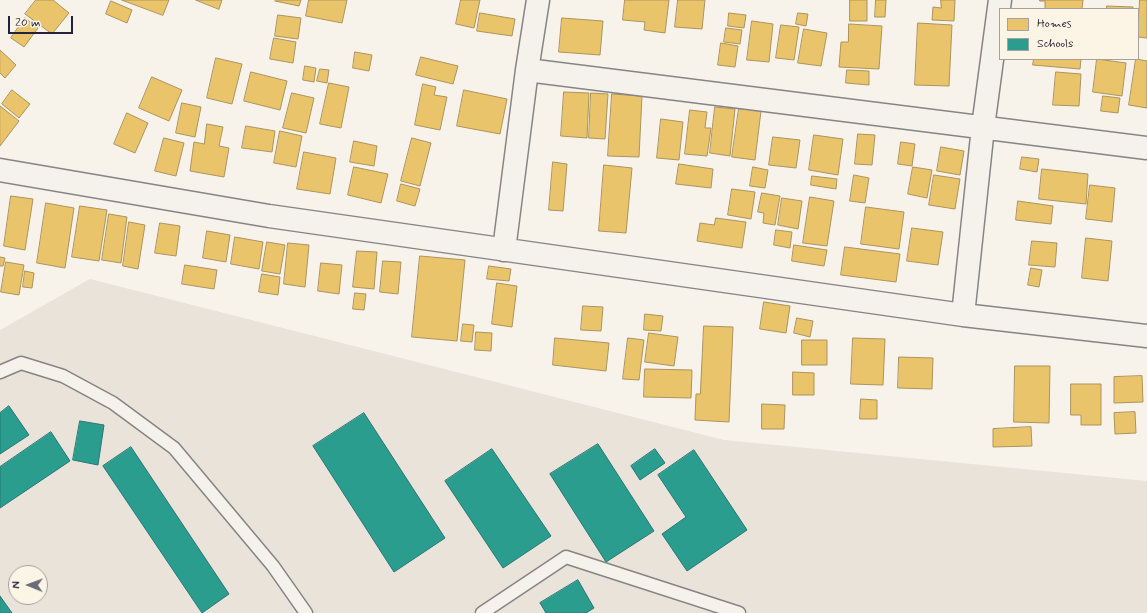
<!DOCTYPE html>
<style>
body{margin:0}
#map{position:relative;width:1147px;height:613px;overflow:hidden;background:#f7f3ea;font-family:Mynerve,sans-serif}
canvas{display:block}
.legend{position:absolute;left:999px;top:8px;width:140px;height:52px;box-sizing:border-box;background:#fcf5e5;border:1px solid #a5a1a1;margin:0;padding:5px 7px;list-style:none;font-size:12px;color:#22223b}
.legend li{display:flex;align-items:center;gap:8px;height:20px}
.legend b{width:20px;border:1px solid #a5a1a1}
.north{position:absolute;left:8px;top:565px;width:40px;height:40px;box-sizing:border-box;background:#fcf5e5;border:1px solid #a5a1a1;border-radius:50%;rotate:271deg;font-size:11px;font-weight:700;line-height:16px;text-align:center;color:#22223b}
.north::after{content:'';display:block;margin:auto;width:14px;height:18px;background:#6d6b78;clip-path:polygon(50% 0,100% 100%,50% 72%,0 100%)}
.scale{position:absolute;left:8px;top:16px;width:65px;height:18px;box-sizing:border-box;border:2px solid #22223b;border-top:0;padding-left:5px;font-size:12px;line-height:14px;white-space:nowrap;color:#22223b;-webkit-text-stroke:3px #fcf5e5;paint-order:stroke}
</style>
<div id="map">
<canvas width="1147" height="613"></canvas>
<ul class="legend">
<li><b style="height:11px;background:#e9c46a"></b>Homes</li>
<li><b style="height:11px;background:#2a9d8f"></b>Schools</li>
</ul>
<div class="north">N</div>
<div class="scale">20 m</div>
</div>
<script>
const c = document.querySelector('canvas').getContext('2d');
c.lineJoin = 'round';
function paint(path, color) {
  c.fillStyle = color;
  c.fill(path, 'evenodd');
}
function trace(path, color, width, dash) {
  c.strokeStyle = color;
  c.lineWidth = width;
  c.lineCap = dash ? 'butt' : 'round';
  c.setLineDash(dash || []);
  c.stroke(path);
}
const built = new Path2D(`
 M90,279l634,161 423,41v132h-1147v-283zM16,573h24v24h-24z`);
const homes = new Path2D(`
 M36,0h17l16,13 -17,21 -27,-20z
 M122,0h47l-6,15z
 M196,0h26l-3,9z
 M276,0h25l-2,6 -24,-5z
 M309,0h38l-5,23 -36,-7z
 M461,0h19l-6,28 -18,-4z
 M625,0h44l-4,33 -21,-3 1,-8 -22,-2z
 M678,0h27l-3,29 -27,-2z
 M850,0h17v21h-17z
 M876,0h10l-1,17h-10z
 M941,0h14l-1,21 -22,-1 1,-13 8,1z
 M1040,0h43l-1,9h-37v-8h-5z
 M1140,0h7v38l-9,-1z
 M111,1l21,9 -5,13 -21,-9z
 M1107,6l26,1v2h-26z
 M480,13l35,6 -3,17 -35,-5z
 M729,13l17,2 -2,13 -16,-2z
 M798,13l10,1 -2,12 -10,-2z
 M278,15l23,3 -3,21 -23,-3z
 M25,18l13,10 -14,19 -13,-9z
 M562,18l41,3 -3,34 -41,-3z
 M752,21l21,3 -4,38 -22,-2z
 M918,23l34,2 -3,61 -34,-1z
 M849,24l33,2 -3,43 -40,-2 2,-25h7z
 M781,25l18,2 -5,33 -18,-2z
 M726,28l16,2 -2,14 -16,-2z
 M804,29l23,4 -6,33 -23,-3z
 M274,38l22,4 -3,21 -23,-4z
 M721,43l17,3 -3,21 -17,-2z
 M0,50l16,15 -11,13 -5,-5z
 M355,52l17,3 -3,16 -16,-3z
 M421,57l37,9 -5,18 -37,-9z
 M216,58l26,6 -10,40 -25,-6z
 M1034,59h47l-1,10 -47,-4z
 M1097,59l29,4 -4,33 -29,-4z
 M1136,59l11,2v47l-18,-3z
 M305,66l11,2 -2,14 -11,-2z
 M320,69l9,1 -2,13 -10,-2z
 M847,70l22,1v14l-23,-2z
 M251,72l36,9 -7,29 -36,-9z
 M1056,72l25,2 -2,32 -26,-1z
 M152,77l30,13 -13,31 -30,-13z
 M329,83l20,4 -8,41 -21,-4z
 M423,84l13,3 -2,8 13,2 -7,33 -25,-5z
 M12,90l18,14 -11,14 -17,-14z
 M464,90l43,9 -7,35 -43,-8z
 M564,92l25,1 -2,45 -26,-2z
 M292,93l22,5 -8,35 -23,-5z
 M591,93l17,1 -3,45 -16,-1z
 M612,94l30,2 -3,61 -31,-1z
 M1103,96l17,2 -2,15 -17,-2z
 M182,103l19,4 -6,30 -19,-4z
 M0,106l19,15 -19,25z
 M715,107l20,2 -5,47 -20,-3z
 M739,108l22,3 -6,49 -23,-3z
 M690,110l17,2 -2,16h6l-4,28 -22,-2z
 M127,113l21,10 -13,30 -21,-9z
 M661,119l22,3 -4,38 -22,-2z
 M207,124l16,3 -4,19 10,2 -5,29 -34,-6 4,-29 10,2z
 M246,126l29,5 -3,21 -30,-4z
 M280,131l22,5 -6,31 -22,-4z
 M858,134l17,1 -3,30 -17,-1z
 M814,135l29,4 -5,36 -29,-5z
 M773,137l27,3 -4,28 -27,-3z
 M164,138l20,5 -8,33 -21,-5z
 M412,138l19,5 -11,43 -19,-5z
 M354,141l23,5 -3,20 -24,-4z
 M901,142l14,2 -3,22 -14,-2z
 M941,147l23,4 -4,24 -23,-4z
 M304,152l32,6 -6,36 -33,-5z
 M1022,157l17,2 -2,13 -17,-3z
 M553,162l14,2 -4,47 -14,-1z
 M679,164l34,5 -2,19 -35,-4z
 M604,165l28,3 -6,65 -27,-2z
 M354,167l34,7 -7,29 -33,-8z
 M753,167l15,3 -3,18 -15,-2z
 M913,167l19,3 -5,28 -19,-4z
 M1042,169l46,5 -2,30 -47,-5z
 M854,175l15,3 -4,25 -15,-2z
 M934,175l26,4 -5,30 -26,-4z
 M812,176l25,3 -1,10 -25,-4z
 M401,184l19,5 -5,17 -18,-5z
 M1090,185l25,3 -3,34 -26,-3z
 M732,189l23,3 -4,27 -23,-4z
 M762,193l18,3 -5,29 -12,-2 1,-10 -6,-1z
 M11,196l22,3 -8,51 -21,-4z
 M810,197l24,4 -7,45 -24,-3z
 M782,198l20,3 -4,28 -20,-4z
 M1018,201l35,5 -2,18 -35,-4z
 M46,203l28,5 -9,60 -28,-5z
 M80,206l27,4 -8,51 -27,-4z
 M866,207l38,5 -5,37 -38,-5z
 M109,214l18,3 -6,46 -19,-3z
 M716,218l30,4 -4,26 -45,-7 3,-18 14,2z
 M129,222l16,3 -7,44 -15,-3z
 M160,223l20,3 -4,30 -21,-3z
 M912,228l31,4 -5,33 -31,-4z
 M776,230l16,2 -2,16 -16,-3z
 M207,231l23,4 -4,27 -23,-4z
 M235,237l28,5 -4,27 -28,-5z
 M1086,238l26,3 -4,40 -26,-3z
 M1032,241l25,2 -2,24 -26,-2z
 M267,242l18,3 -5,29 -18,-3z
 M288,243l21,2 -4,42 -21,-3z
 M794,245l33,5 -3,16 -32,-5z
 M845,247l55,7 -4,28 -55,-7z
 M357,251l20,1 -3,37 -21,-2z
 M420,256l45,4 -8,81 -45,-4z
 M0,257l5,1 -2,8h-3z
 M383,261l18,1 -3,32 -18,-2z
 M6,262l18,3 -5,30 -18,-3z
 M321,263l21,2 -3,29 -21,-3z
 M185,265l32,5 -3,19 -32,-5z
 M489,266l22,3 -2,12 -22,-2z
 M1031,268l11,2 -3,17 -11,-2z
 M25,271l9,2 -2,15 -9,-1z
 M262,274l18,3 -2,18 -19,-3z
 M497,283l20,3 -5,41 -20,-3z
 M355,293l11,1 -2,16 -11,-1z
 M764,302l26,4 -4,27 -26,-4z
 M583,306l20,1 -2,24 -20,-1z
 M645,314l18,2 -2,15 -17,-1z
 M797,318l16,3 -3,16 -16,-4z
 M463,324l11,1 -2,17 -11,-1z
 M704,326l29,1 -4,95 -34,-2 1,-26h4z
 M476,332l16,1 -1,18 -16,-1z
 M649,333l29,4 -4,29 -29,-4z
 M555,338l54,5 -3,28 -53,-6z
 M628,338l16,2 -5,40 -16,-1z
 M853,338l32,1 -2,46 -32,-1z
 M802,340h25v25h-25z
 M899,357l34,1 -1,31 -34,-1z
 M1015,366h35l-1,57 -35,-1z
 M645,369l47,1 -1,28 -47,-1z
 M793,372l21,1v22h-21z
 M1142,376l1,26 -29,1v-26z
 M1071,384h30v41h-20v-10h-10z
 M861,399l16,1v19h-17z
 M762,404l23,1 -1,24h-22z
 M1135,412l1,21 -21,1 -1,-21z
 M1031,427l1,19 -39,1v-18z`);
const schools = new Path2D(`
 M9,406l20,29 -29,19v-41z
 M364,413l81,125 -51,34 -81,-126z
 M80,421l24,4 -6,40 -25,-5z
 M51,432l19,29 -70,47v-41z
 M598,444l56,87 -48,31 -56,-88z
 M131,447l98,147 -27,19 -99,-147z
 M492,449l59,87 -48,32 -58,-87z
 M655,449l10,14 -25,17 -9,-14z
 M694,450l53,80 -60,41 -25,-37 24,-17 -28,-42z
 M578,580l16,28 -8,5h-40l-6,-10z
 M0,596l12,17h-12z`);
const lane = new Path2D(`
 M0,372l21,-9 42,13 50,27 61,45 99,118 33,47
 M482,613l84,-56 173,56`);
const street = new Path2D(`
 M527,70l620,78
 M0,170l269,46 694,99 184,21
 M504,250l23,-180 11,-70
 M963,315l20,-188 17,-127`);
paint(built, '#e9e3d9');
paint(homes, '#e9c46a');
trace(homes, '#ad935c', 1);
paint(schools, '#2a9d8f');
trace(schools, '#287876', 1);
trace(lane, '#868485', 15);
trace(street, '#868485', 25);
trace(lane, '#f5f2ec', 12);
trace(street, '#f5f2ec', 22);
</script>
